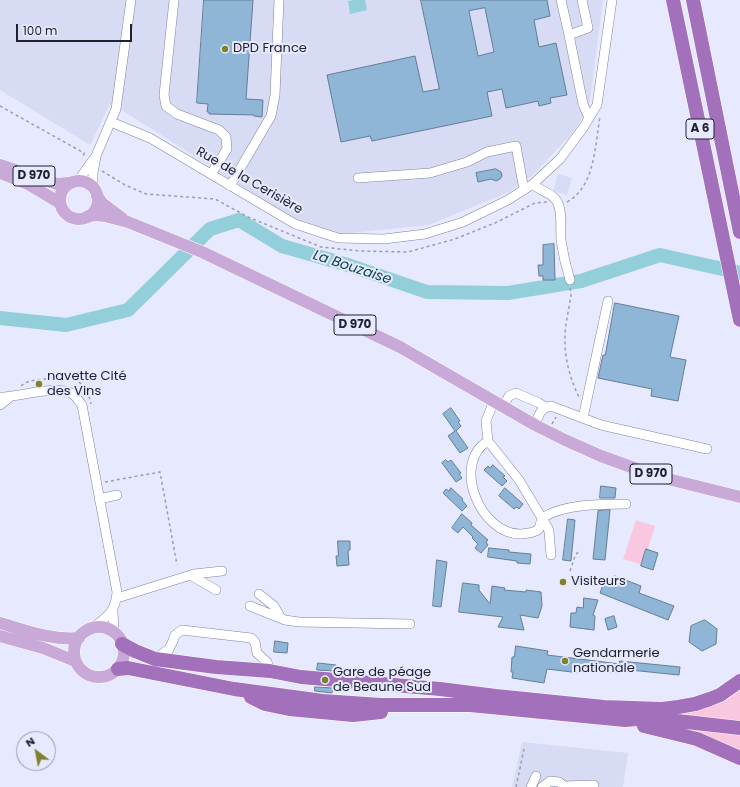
<!DOCTYPE html>
<meta charset="utf-8">
<style>
body{margin:0}
#map{position:relative;width:740px;height:787px;overflow:hidden;background:#e7e9fe;font-family:Poppins,sans-serif}
canvas{display:block}
.north{position:absolute;left:16px;top:731px;width:40px;height:40px;box-sizing:border-box;background:#e7e9fe;border:1px solid #9899ab;border-radius:50%;rotate:328deg;font-size:11px;font-weight:700;line-height:16px;text-align:center;color:#21222f}
.north::after{content:'';display:block;margin:auto;width:14px;height:18px;background:#80812a;clip-path:polygon(50% 0,100% 100%,50% 72%,0 100%)}
.scale{position:absolute;left:16px;top:24px;width:116px;height:18px;box-sizing:border-box;border:2px solid #21222f;border-top:0;padding-left:5px;font-size:12px;line-height:14px;white-space:nowrap;color:#21222f;-webkit-text-stroke:3px #e7e9fe;paint-order:stroke}
</style>
<div id="map">
<canvas width="740" height="787"></canvas>
<div class="north">N</div>
<div class="scale">100 m</div>
</div>
<script>
const c = document.querySelector('canvas').getContext('2d');
c.lineJoin = 'round';
function paint(path, color) {
  c.fillStyle = color;
  c.fill(path, 'evenodd');
}
function trace(path, color, width, dash) {
  c.strokeStyle = color;
  c.lineWidth = width;
  c.lineCap = dash ? 'butt' : 'round';
  c.setLineDash(dash || []);
  c.stroke(path);
}
function drawText(font, color, halo, rows, align = 'center') {
  c.font = font + ' Poppins,sans-serif';
  c.lineWidth = 4;
  c.setLineDash([]);
  c.textBaseline = 'middle';
  c.strokeStyle = halo;
  c.fillStyle = color;
  for (const [text, x, y, turn = 0] of rows) {
    c.save();
    c.translate(x, y);
    c.rotate((+turn || 0) * Math.PI / 180);
    c.textAlign = isNaN(turn) ? turn : align;
    if (halo) c.strokeText(text, 0, 0);
    c.fillText(text, 0, 0);
    c.restore();
  }
}
const built = new Path2D(`
 M0,0h603l-14,107 -16,25 -40,43 -24,17 -80,33 -89,9 -51,-18 -169,-107 -10,-5 -20,41 -90,-55z
 M558,174l14,4 -5,17 -14,-4z
 M522,742l106,11 -5,34h-111z`);
const green = new Path2D(`
 M636,520l19,6 -12,39 -20,-6z
 M740,686v35l-59,-6v-4z
 M681,728l59,6v21z`);
const water = new Path2D(`
 M354,0h11l2,10 -17,4 -2,-13z`);
const river = new Path2D(`
 M0,318l66,7 62,-15 82,-81 29,-9 43,26 66,19 79,27 81,1 73,-12 79,-26 80,18`);
const building = new Path2D(`
 M204,0h49l-7,99 17,1 -1,17 -8,-1v-1l-45,-1v-2h-2l1,-8 -11,-1z
 M421,0h126l3,16 -16,4 5,27 17,-4 11,52 -17,3 1,5 -12,3 -1,-5 -32,7 -4,-19 -15,3 5,24 -120,25 -2,-5 -29,6 -14,-67 88,-19 8,36 16,-3zM485,8l9,44 -16,4 -9,-45z
 M496,169l5,3 1,4 -2,3 -4,2 -5,-2 -13,3 -2,-9z
 M554,244l1,36h-12v-4h-4l-1,-11h5v-20z
 M615,303l64,13 -9,41 16,3 -8,41 -27,-5 1,-7 -54,-11 5,-23h2z
 M451,408l9,13 -2,1 3,4 -5,5 12,17 -8,5 -12,-17 7,-5 -12,-17z
 M446,460l2,2 3,-2 10,13 -2,1 3,4 -6,4 -14,-19z
 M493,465l12,11 -2,1 4,4 -5,5 -18,-16 4,-4 2,2z
 M601,486l15,2 -1,10h-15z
 M451,488l12,11 -1,1 5,6 -5,5 -19,-18 3,-4 3,2z
 M505,488l18,16 -4,5 -2,-2 -3,2 -15,-13z
 M610,510l-5,50 -12,-1 5,-48z
 M462,514l10,9 -1,2 17,15 -2,2 2,3 -7,8 -6,-5 3,-4 -6,-6 1,-1 -10,-10 -5,6 -6,-5z
 M568,519l7,1 -4,41 -8,-1z
 M338,541h12v9h-2l1,15 -12,1 -1,-10h2z
 M489,548l20,2v2l22,2 -1,10 -13,-1v-2l-29,-4z
 M646,549l12,4 -5,17 -12,-4z
 M437,560l10,2 -6,45 -8,-1z
 M615,576l26,10 -2,7 35,13 -6,14 -68,-27 5,-14 8,3z
 M463,583l16,2v5l11,14 2,-18 13,2 -1,2 22,2v-2l15,2 1,14 -4,12 -18,-3 4,15 -26,-3 5,-10 -44,-5z
 M584,598l14,2 -5,15 2,1 -1,14 -24,-3 1,-14h5l1,-6 6,1z
 M614,616l3,11 -9,3 -3,-11z
 M705,620l12,9 -1,15 -14,7 -13,-9 2,-16z
 M275,641l13,2 -1,10 -13,-1z
 M516,646l32,5 -1,4 73,9 -1,9 -39,-4v4l-33,-4 -3,14 -32,-5 1,-6h-2l1,-15h2z
 M620,661l60,6 -1,8 -59,-6z
 M318,663l18,2 -1,6 -18,-1z
 M315,687l18,1 -1,5 -17,-2z`);
const path = new Path2D(`
 M0,106l84,47 -1,5
 M102,171l23,14 21,9 69,5 33,18 73,30 40,4 47,1 47,-13 40,-16 40,-20 12,-1
 M567,202c28,-15 28,-57 33,-85
 M570,288l1,7c-2,16 -7,32 -6,47 0,19 6,39 14,55
 M21,386c6,-6 15,-6 24,-7 23,-2 40,-4 46,25
 M552,424l4,-7
 M105,482l55,-10 17,93
 M570,571l5,-15 3,-4
 M516,787l8,-38`);
const minor = new Path2D(`
 M174,0l-10,95 2,11 11,8 42,16 7,7 1,12 -16,25
 M561,0l8,35
 M582,0l6,28 -19,7 14,69 6,14
 M111,122l39,16 145,86 43,14 46,1 41,-5 38,-12 45,-22 25,-16 27,-25 23,-31 14,-23 15,-105
 M358,178l72,-5 37,-11 20,-10 29,-6 8,44
 M78,181l18,-25 20,-47 15,-109
 M533,184c6,7 18,8 23,16 7,9 4,28 5,40 2,14 5,27 9,40
 M230,186l41,-70 4,-21 4,-95
 M93,188v-15l3,-16
 M0,397c19,0 52,-11 69,-5 6,2 9,8 13,13l35,187c-1,20 -11,26 -26,37
 M494,401l-8,20 2,20 31,39 29,48 1,4 2,23
 M0,405l10,-8
 M503,406l6,-10 7,-3 23,10 6,4
 M583,418l25,-117
 M535,425c4,-10 5,-17 16,-19l50,19 106,24
 M488,441c-37,22 -8,95 34,93 7,-1 12,-1 17,-5l3,-11c22,-14 58,-14 84,-14
 M99,499l18,-4
 M192,576l24,14
 M259,594l15,12 6,11
 M117,598l77,-24 28,-3
 M250,606l35,14 14,2 111,2
 M113,611l1,22
 M155,659l14,-10 4,-8 2,-6 7,-5 69,8 4,4 2,11 10,9 3,9
 M531,787l5,-11
 M542,787l8,-6 9,1 5,4 30,-1`);
const major = new Path2D(`
 M0,165l57,19 12,-1
 M3,174l27,11 30,18
 M60 200a19 19 0 1 1 38 0a19 19 0 1 1-38 0Z
 M97,196l5,7 20,15
 M88,216l9,-1 8,1 23,6 74,30 198,95 135,78 30,15 36,16 55,20 84,21
 M0,623c25,7 52,18 79,15
 M74 652a25 25 0 1 1 50 0a25 25 0 1 1-50 0Z
 M0,636l43,12 32,13`);
const highway = new Path2D(`
 M673,0l67,320
 M693,0l47,232
 M122,644l13,7 20,8 61,8 54,4 31,6 139,12 56,7 108,11 58,2 16,-2 17,-3 15,-5 10,-4 20,-14
 M118,669l10,-1 106,21 89,12 58,4h89l155,15 13,-1 39,2
 M251,697l14,7 24,5 64,6 28,-3
 M669,720l71,8
 M644,726l53,13 43,19`);
const markers = [
 [225,49,4,"#80812a"],
 [39,384,4,"#80812a"],
 [563,582,4,"#80812a"],
 [565,661,4,"#80812a"],
 [325,680,4,"#80812a"]
];
const shields = [
 [700,129,28],
 [34,176,42],
 [355,325,42],
 [651,474,42]
];
const shieldNames = [
 ["A 6",700,129],
 ["D 970",34,176],
 ["D 970",355,325],
 ["D 970",651,474]
];
const poiNames = [
 ["DPD France",233,49],
 ["navette Cité",47,377],
 ["des Vins",47,392],
 ["Visiteurs",571,582],
 ["Gendarmerie",573,654],
 ["nationale",573,669],
 ["Gare de péage",333,673],
 ["de Beaune Sud",333,688]
];
const streetNames = [
 ["Rue de la Cerisière",249,181,30]
];
const waterNames = [
 ["La Bouzaise",352,268,18]
];
paint(built, '#d8dbf4');
paint(green, '#f9c8e0');
paint(water, '#92cfdb');
trace(river, '#92cfdb', 14);
paint(building, '#8fb5d7');
trace(building, '#647e96', 1);
trace(minor, '#7f83a2', 10);
trace(major, '#fff', 13);
trace(highway, '#fff', 15);
trace(path, '#9b9cae', 1.5, [3, 3]);
trace(minor, '#fff', 9);
trace(major, '#c8a9d7', 12);
trace(highway, '#a370bc', 14);
for (const [x, y, r, color] of markers) {
  const dot = new Path2D();
  dot.arc(x, y, r, 0, 2 * Math.PI);
  c.fillStyle = color;
  c.fill(dot);
  trace(dot, '#e7e9fe', 1.5);
}
for (const [x, y, w] of shields) {
  const box = new Path2D();
  box.roundRect(x - w / 2, y - 10, w, 20, 3);
  c.fillStyle = '#e7e9fe';
  c.fill(box);
  trace(box, '#21222f', 1);
}
drawText('bold 12px', '#21222f', null, shieldNames);
drawText('13px', '#21222f', '#e7e9fe', poiNames, 'left');
drawText('13px', '#21222f', '#e7e9fe', streetNames);
drawText('italic 14px', '#0c444d', '#e7e9fe', waterNames);
</script>
